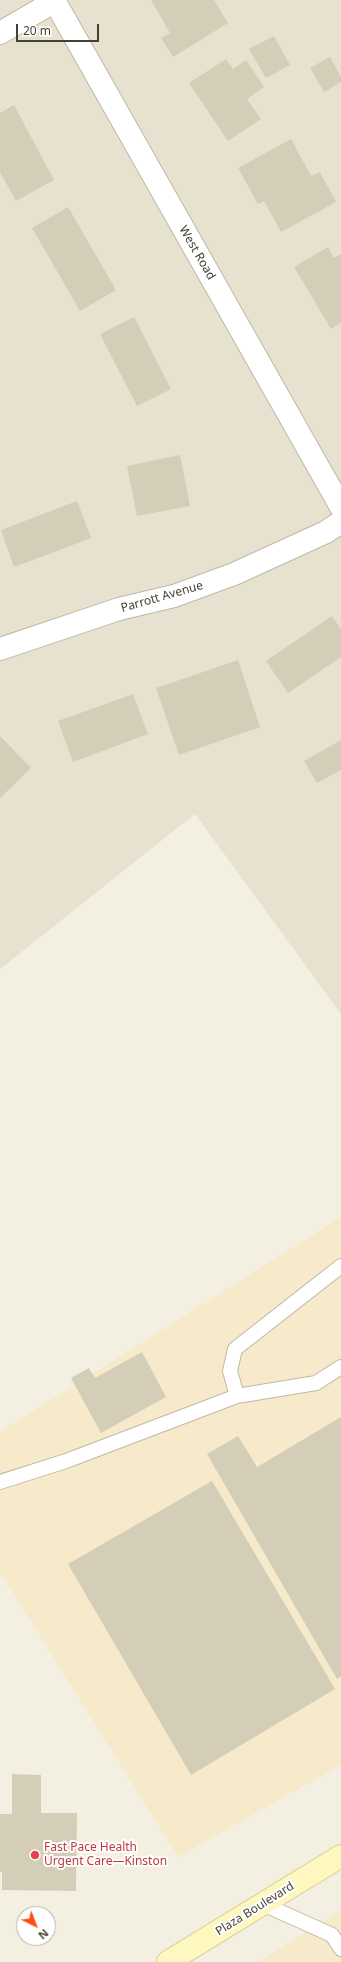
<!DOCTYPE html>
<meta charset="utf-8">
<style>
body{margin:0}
#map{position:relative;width:341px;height:1962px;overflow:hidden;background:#f3f0e2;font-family:"Noto Sans",sans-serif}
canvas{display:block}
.north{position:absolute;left:16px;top:1906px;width:40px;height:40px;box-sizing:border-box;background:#fff;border:1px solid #b4b3ad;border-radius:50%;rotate:138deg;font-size:11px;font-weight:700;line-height:16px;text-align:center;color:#444032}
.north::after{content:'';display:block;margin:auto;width:14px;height:18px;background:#ff4e0d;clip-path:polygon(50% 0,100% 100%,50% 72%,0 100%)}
.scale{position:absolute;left:16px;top:24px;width:83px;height:18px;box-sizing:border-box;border:2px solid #444032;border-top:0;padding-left:5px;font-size:12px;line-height:14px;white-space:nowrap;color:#444032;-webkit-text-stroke:3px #fff;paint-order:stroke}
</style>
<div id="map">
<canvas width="341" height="1962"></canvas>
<div class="north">N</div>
<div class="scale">20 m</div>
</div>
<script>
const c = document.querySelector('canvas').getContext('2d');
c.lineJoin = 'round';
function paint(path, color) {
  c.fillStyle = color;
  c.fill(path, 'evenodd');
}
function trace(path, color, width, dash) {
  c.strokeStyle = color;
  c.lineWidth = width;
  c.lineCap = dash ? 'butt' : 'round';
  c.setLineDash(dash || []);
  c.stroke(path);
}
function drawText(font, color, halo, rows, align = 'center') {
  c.font = font + ' "Noto Sans",sans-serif';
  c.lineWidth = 4;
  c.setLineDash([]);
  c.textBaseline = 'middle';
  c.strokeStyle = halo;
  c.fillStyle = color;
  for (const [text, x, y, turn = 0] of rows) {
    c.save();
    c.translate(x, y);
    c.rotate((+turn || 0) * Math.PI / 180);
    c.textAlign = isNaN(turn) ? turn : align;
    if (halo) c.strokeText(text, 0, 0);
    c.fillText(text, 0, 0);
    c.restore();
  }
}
const residential = new Path2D(`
 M0,0h341v1014l-146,-200 -195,155z`);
const commercial = new Path2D(`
 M341,1217v548l-163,92 -178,-285v-140z
 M341,1911v51h-83z`);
const building = new Path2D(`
 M151,0h63l14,23 -55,34 -12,-19 9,-5z
 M274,36l16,29 -24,13 -17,-29z
 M330,57l11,20v5l-17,10 -14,-24z
 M226,59l7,10 13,-9 18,27 -17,12 14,20 -33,22 -39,-58z
 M14,105l40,75 -38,21 -16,-29v-59z
 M291,139l20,37 9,-4 16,30 -55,30 -17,-31 -6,3 -20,-36z
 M68,207l48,83 -36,21 -48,-83z
 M328,247l6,11 7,-4v69l-10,6 -37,-62z
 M134,317l37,72 -34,17 -37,-72z
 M180,455l10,51 -53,10 -10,-50z
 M77,501l14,37 -77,29 -13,-37z
 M332,616l9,13v28l-53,36 -22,-32z
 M238,660l22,67 -81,28 -23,-67z
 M133,694l15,40 -75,28 -15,-41z
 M0,736l31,32 -31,30z
 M341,740v30l-24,13 -13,-22z
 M142,1352l24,45 -65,36 -30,-55 18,-10 6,10z
 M341,1417v259l-4,3 -130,-225 31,-18 19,31z
 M212,1481l123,208 -144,86 -123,-211z
 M12,1774l29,1v38h36l-1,78 -74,-1v-18h-2v-58h12z`);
const lane = new Path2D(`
 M237,1396l-7,-25 5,-22 106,-83
 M0,1482l66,-21 171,-65 79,-13 25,-16
 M263,1904l69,31 9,14`);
const street = new Path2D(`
 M54,0l287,507
 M0,33l55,-32
 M0,649l119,-40 55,-13 60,-22 92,-42 15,-10`);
const secondary = new Path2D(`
 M168,1962l173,-106`);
const markers = [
 [35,1855,5,"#e0444e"]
];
const streetNames = [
 ["West Road",197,253,60],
 ["Parrott Avenue",162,597,-16],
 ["Plaza Boulevard",255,1909,-32]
];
const healthNames = [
 ["Fast Pace Health",44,1848],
 ["Urgent Care—Kinston",44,1862]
];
paint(residential, '#e7e2d0');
paint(commercial, '#f7eacb');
paint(building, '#d4cdb7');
trace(lane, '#beb9a4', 16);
trace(street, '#beb9a4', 24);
trace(secondary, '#d6cc8e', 24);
trace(lane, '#fff', 14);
trace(street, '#fff', 22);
trace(secondary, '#fff7c0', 22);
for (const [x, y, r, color] of markers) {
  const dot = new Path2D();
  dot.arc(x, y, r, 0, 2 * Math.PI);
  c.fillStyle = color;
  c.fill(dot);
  trace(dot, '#fff', 1.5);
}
drawText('12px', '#444032', '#fff', streetNames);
drawText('12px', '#be3a42', '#fff', healthNames, 'left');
</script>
